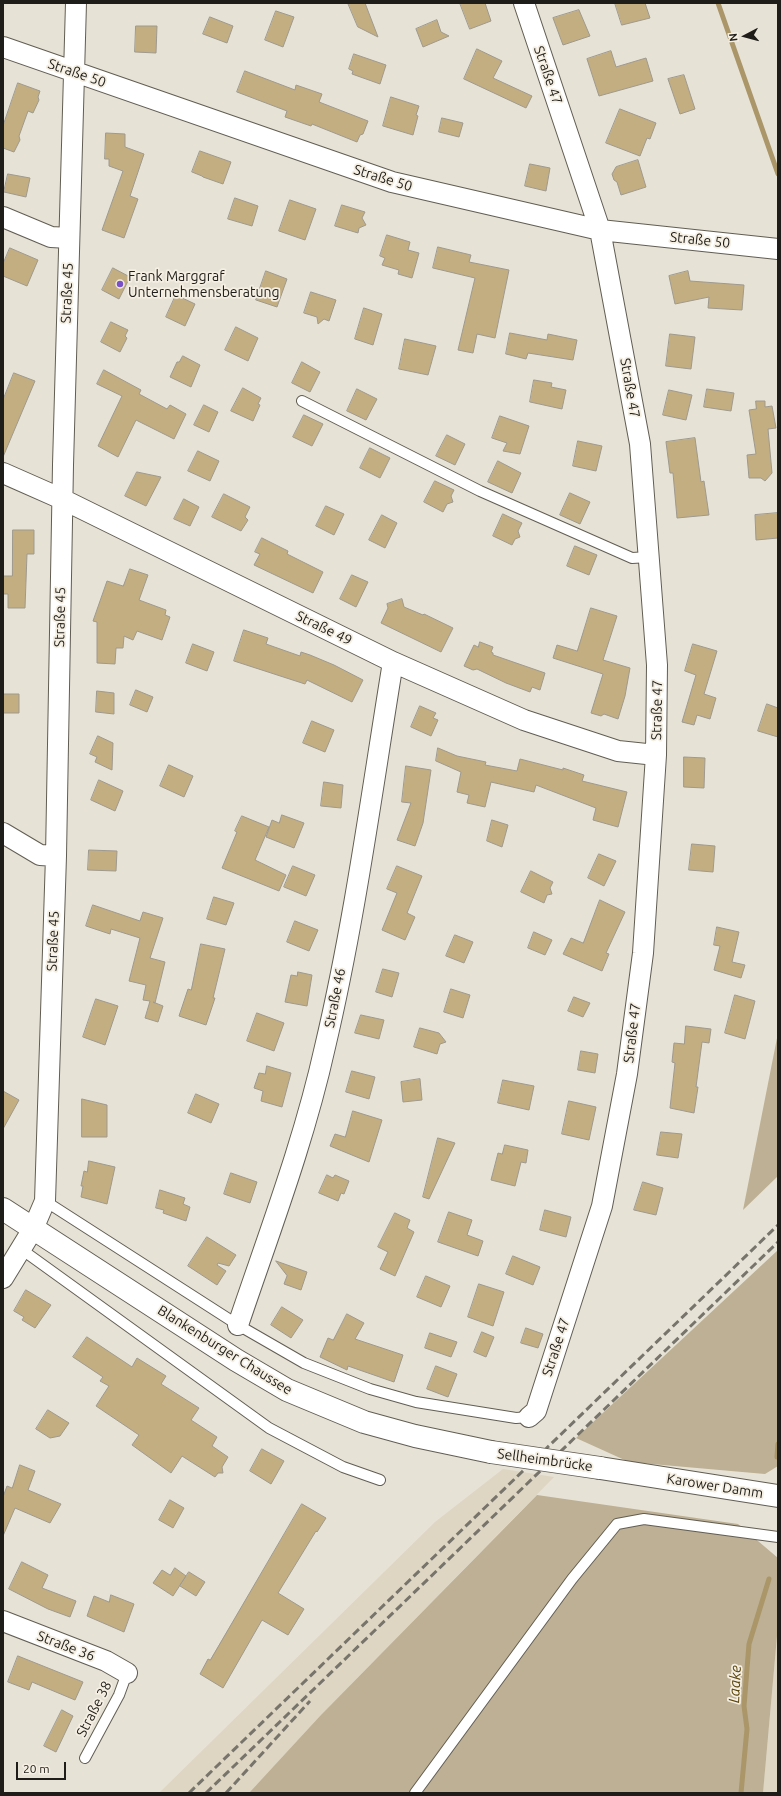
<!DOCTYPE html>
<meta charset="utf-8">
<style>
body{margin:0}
#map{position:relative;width:781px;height:1796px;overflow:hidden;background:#e7e2d6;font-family:Ubuntu,sans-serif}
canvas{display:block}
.frame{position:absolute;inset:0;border:4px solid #1f1d19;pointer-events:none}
.north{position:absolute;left:725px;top:16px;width:40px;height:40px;-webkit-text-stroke:3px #f5efe3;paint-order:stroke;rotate:264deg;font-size:11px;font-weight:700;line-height:16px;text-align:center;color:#1f1d19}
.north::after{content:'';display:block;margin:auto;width:14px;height:18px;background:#1f1d19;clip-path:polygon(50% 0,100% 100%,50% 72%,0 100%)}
.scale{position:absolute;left:16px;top:1762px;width:50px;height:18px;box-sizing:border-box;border:2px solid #1f1d19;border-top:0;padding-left:5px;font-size:12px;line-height:14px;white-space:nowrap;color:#1f1d19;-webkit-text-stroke:3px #f5efe3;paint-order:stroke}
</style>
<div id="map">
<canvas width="781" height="1796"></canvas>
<div class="frame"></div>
<div class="north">N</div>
<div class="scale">20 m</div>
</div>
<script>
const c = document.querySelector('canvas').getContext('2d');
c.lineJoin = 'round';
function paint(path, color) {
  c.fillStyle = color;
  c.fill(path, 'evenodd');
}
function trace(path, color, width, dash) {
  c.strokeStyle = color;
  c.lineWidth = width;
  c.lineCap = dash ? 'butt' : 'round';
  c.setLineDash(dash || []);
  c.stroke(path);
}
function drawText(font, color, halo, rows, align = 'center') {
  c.font = font + ' Ubuntu,sans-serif';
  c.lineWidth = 3.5;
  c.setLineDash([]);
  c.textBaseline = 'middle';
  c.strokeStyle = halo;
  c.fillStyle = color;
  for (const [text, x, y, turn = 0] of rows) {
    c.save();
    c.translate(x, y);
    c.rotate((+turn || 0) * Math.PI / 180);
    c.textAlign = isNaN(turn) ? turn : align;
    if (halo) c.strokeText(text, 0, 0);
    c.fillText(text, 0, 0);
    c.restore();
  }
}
const built = new Path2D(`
 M503,1469l51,8 -234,239 -71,77h-90l276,-271z
 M778,1625v168h-15z`);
const green = new Path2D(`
 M778,1033v143l-35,34z
 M778,1250v216l-13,8 -136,-12 -53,-24z
 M537,1495l201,29 40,34v67l-15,168h-514l71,-77z`);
const stream = new Path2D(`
 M718,3l60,171
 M777,1457l1,-13
 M741,1793l6,-64 -3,-23 5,-62 20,-65`);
const building = new Path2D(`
 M348,3h17l13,34 -20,-10z
 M460,3h25l6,18 -21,8z
 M615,3h30l5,15 -28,7z
 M579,10l11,26 -27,9 -10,-27z
 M276,11l18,6 -11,30 -18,-7z
 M210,17l23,9 -6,17 -24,-9z
 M437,20l4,12 8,4 -26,11 -7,-18z
 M136,26h21l-1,27 -21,-1z
 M477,49l25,12 -9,17 39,18 -6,12 -62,-29z
 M611,51l5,16 30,-9 7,23 -54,15 -12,-37z
 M354,54l32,11 -6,19 -28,-10 1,-3 -4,-2z
 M245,71l50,19 1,-5 26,9 -3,8 49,19 -5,13 -3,1 -3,7 -45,-18 -1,2 -26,-9 2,-6 -50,-19z
 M684,75l11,34 -15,5 -12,-35z
 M18,83l22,8 -2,6 1,3 -6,13 -5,-2 -9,25 1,4 -6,12 -11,-4v-22z
 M391,97l28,9 -3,9 2,1 -5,19 -30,-9z
 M620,109l36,14 -6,16 -3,-1 -7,18 -34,-13z
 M442,118l21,5 -4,14 -20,-5z
 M106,133l19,1v13l19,7 -14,42 8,3 -14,39 -22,-8 21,-59 -14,-5v-7h-4z
 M200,151l31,11 -8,22 -20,-7 -1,-1 -10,-4z
 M638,160l8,27 -25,8 -4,-13 -3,-2 -2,-6 4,-7z
 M530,164l20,4 -4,23 -21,-5z
 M8,174l22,4 -4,19 -22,-5z
 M235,198l23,8 -6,20 -24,-7z
 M290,200l26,9 -11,31 -26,-9z
 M342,205l23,7 -3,6 4,7 -7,3 -1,5 -23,-7z
 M387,235l23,7 -2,8 11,3 -7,25 -14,-4 1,-4 -17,-5 3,-7 -5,-2z
 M438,247l33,8 -2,7 40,8 -14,68 -18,-4 -4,19 -15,-3 17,-72 -42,-10z
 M10,248l28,12 -11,26 -24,-10v-12z
 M113,268l17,9 -11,22 -17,-9z
 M266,271l21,8 -10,28 -21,-7z
 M688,271l2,10 54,4 -2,25 -34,-2 1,-11 -34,7 -6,-28z
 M311,292l25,8 -7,21 -5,-2 -6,5 -1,-7 -13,-4z
 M176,295l19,9 -10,22 -19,-9z
 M364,308l18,6 -9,31 -18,-6z
 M111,322l17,8 -3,6 2,2 -7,14 -19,-10z
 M236,327l22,11 -10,23 -23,-11z
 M510,333l37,7 1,-6 29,6 -4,20 -45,-7 -2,6 -20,-5z
 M670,334l25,3 -4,32 -25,-3z
 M405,339l31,7 -8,29 -29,-6z
 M183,356l17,9 -9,22 -21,-10 7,-15h2z
 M302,362l18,10 -10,20 -18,-9z
 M104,370l37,20 -2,4 28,15 3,-4 16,9 -12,25 -38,-19 -18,37 -20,-11 24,-50 -25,-12z
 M14,373l21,8 -32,76v-57z
 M534,380l18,3 -1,4 15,3 -4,19 -32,-7z
 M243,388l18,10 -3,6 2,1 -7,16 -22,-10z
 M357,389l20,10 -11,21 -19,-9z
 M707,389l27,4 -3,18 -27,-4z
 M669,390l23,5 -6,25 -23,-5z
 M756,401h9v6l7,-1 4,22 -8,1 4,44 -7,8 -4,-3h-12l-2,-23 9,-1 -7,-44 7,-1z
 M204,405l14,7 -9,20 -15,-7z
 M304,415l19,9 -11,22 -19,-9z
 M500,416l29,10 -9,28 -17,-3 4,-8 -15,-5z
 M447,435l18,9 -10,21 -19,-9z
 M695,438l6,44 3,-1 5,34 -32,3 -4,-45h-3l-4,-31z
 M578,441l24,5 -6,25 -23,-5z
 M370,448l20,10 -10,20 -20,-10z
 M198,451l21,10 -9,20 -22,-10z
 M498,461l23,12 -9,20 -24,-11z
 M137,472l24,5 -15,29 -21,-10z
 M435,481l19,9 -3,6 2,6 -6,2 -4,8 -19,-10z
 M570,493l20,9 -10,22 -20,-9z
 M224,494l26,13 -5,10 3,3 -7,11 -29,-14z
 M184,499l15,8 -9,19 -16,-7z
 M326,506l18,8 -10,21 -18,-9z
 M778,513v25l-22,2 -1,-25z
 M503,514l19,9 -4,8 2,6 -5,2 -3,6 -19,-9z
 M382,515l15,8 -12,25 -16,-8z
 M13,530h21v24h-7l-2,54h-17v-14h-5v-18h9z
 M262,538l26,13 -1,3 36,18 -10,21 -59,-28 6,-11 -5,-2z
 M575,546l22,9 -8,20 -22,-9z
 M130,569l18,6 -9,25 27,10 -1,5 5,2 -8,23 -25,-9 -4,9 -9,-4 -1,12h-7l-1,16 -18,-1v-41l-4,-1 14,-40 16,5z
 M352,575l16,7 -12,25 -16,-8z
 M402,599l2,8 19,8 1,-1 29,14 -12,24 -60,-29 7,-15 -1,-4z
 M591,608l26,8 -14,44 27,8 -5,28 -7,23 -14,-5 -3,2 -10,-3 12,-39 -50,-16 4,-13 20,6z
 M244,630l24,8 -2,6 34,12 1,-4 9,3 24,10 29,15 -11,22 -45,-22 -2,4 -71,-23z
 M480,642l13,5 -2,5 2,1v2l52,18 -5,17 -8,-3 -2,5 -24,-9 -29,-14 -4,1 -9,-4 10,-21 4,2z
 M193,644l21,8 -7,19 -21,-8z
 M693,644l24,7 -13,43 12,4 -6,21 -13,-4 -3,10 -12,-3 14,-47 -11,-4z
 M136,690l17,7 -6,15 -17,-7z
 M97,691l17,2v21l-18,-2z
 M3,694h16v19h-16z
 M767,704l11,4v29l-20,-6z
 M420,706l16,7 -3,5 5,2 -7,16 -20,-9z
 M312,721l22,9 -9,22 -22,-9z
 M98,736l15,7 -1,27 -17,-8 2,-5 -7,-3z
 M438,748l19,8 29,6 -1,3 32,6 3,-12 43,11v-2l21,7 -2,6 45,11 -9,35 -25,-7 3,-12 -60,-23 -2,7 -43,-10 -6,25 -18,-4 2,-8 -12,-3 4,-20 -25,-11z
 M684,757l21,1 -1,30 -20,-1z
 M169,765l24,11 -9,21 -24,-11z
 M406,766l25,4 -8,53 -8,23 -18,-6 14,-37 -9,-1z
 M99,780l24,11 -8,20 -24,-11z
 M324,782l19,3 -2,23 -20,-2z
 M282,815l22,8 -10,25 -28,-11 6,-17 7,3z
 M242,816l27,11 -14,33 31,15 -7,16 -57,-23 15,-36 -2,-1z
 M492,820l16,5 -6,22 -15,-6z
 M692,844l23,2 -2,26 -24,-2z
 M89,850l28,1 -1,20 -28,-1z
 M599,854l17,7 -12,25 -16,-8z
 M293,866l22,9 -9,21 -22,-9z
 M397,866l25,10 -15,37 8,4 -10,23 -23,-10 15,-37 -10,-4z
 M531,871l22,11 -3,6 2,6 -5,1 -3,8 -23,-11z
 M214,897l20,6 -8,22 -19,-6z
 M600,900l25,12 -19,41 3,1 -7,17 -39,-17 8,-16 12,5z
 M93,905l47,16 3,-9 20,6 -13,40 15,4 -10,41 -2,-1 10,4 -5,16 -13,-4 5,-17 -7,-1 3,-15 -17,-4 11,-43 -29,-9 -1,5 -24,-8z
 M295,921l23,9 -9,21 -22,-9z
 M717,927l22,5 -7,30 13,3 -4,13 -27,-8 6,-24 -6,-1z
 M534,932l18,8 -7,15 -17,-7z
 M455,935l18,7 -9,21 -18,-7z
 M201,944l24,5 -12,49h2l-9,27 -27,-9 9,-27 3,1z
 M383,969l16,4 -7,24 -16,-5z
 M298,972l14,3 -5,31 -22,-4 6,-27 6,1z
 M451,989l19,6 -7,23 -19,-6z
 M735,995l20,6 -10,38 -20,-6z
 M574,997l16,6 -7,14 -15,-6z
 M96,999l22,7 -13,39 -22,-8z
 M257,1013l27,10 -10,28 -27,-10z
 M361,1015l23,5 -5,19 -24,-6z
 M686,1026l25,3 -2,14 -7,-1 -6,45h2l-4,26 -24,-5 5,-45 -3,-1 2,-19 10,1z
 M420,1028l19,5 7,9 -6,2 -3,10 -23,-7z
 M581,1051l17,3 -3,19 -17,-3z
 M267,1066l24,7 -9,34 -21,-6 2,-10 -9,-3 5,-15 6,1z
 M352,1071l23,6 -6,22 -23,-7z
 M420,1079l2,21 -19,2 -2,-20z
 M503,1080l31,6 -5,24 -31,-7z
 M3,1091l16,9 -16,29z
 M196,1094l23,10 -8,19 -23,-10z
 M82,1099l25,6v32h-25z
 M569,1101l27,6 -7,33 -27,-6z
 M353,1111l29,9 -13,42 -39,-16 5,-12 10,3z
 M661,1132l21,2 -4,24 -21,-3z
 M438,1138l17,5 -26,56 -6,-2z
 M505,1145l23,5 -2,13 -5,-1 -6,24 -24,-6 7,-27 4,1z
 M89,1161l26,6 -8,37 -26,-7 2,-11h-2l3,-15 3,1z
 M231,1173l26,9 -7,21 -26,-9z
 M327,1175l6,3 2,-3 14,6 -5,13 -3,-1 -3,8 -19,-8z
 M643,1182l20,6 -7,27 -22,-5z
 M160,1190l25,8 -2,6 7,3 -4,14 -23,-8 1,-3 -8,-2z
 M545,1210l26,7 -5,20 -26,-7z
 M449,1212l23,8 -5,15 16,6 -5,15 -40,-14z
 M395,1213l15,7 -3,8 7,4 -19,44 -15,-7 8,-17 -10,-5z
 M207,1237l29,18 -7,11 -11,-3 -1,2 9,6 -9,14 -29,-19z
 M513,1256l27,11 -7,18 -27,-11z
 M276,1261l31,11 -6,18 -17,-6 3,-8z
 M426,1276l24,10 -9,21 -24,-10z
 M479,1284l25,8 -11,34 -25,-9z
 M26,1290l25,15 -16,23 -13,-8 2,-3 -10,-6z
 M282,1307l21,13 -12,18 -20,-13z
 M347,1314l17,9 -9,16 48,16 -9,27 -46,-16 -1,4 -27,-13 8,-19 5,2z
 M526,1328l17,6 -5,14 -17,-5z
 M482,1332l12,5 -8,20 -12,-5z
 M430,1333l27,9 -6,15 -26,-9z
 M87,1337l45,30 5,-9 29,18 -5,8 38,24 -8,12 26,17 -5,9 16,11 -6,10 1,6h-5l-3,4 -33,-21 -11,17 -39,-28 7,-10 -43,-29 13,-20 -9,-5 3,-4 -30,-20z
 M436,1366l21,8 -9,23 -21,-8z
 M48,1410l21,13 -9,13 -10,2 -14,-9z
 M262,1449l22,12 -13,23 -21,-13z
 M20,1465l15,6 -7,19 33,14 -11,19 -35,-15 -12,28v-39l4,-11 5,2z
 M170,1500l14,8 -11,20 -14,-8z
 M302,1504l24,14 -9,14 -1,-1 -38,62 26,16 -16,26 -26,-15 -39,68 -23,-14 8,-15 2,1z
 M22,1562l26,13 -6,13 34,13 -6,16 -22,-8 -39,-20z
 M175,1568l11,8 -13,20 -20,-13 9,-13 8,5z
 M189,1572l16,10 -9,14 -16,-10z
 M111,1595l23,9 -10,28 -37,-16 7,-20 15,6z
 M18,1656l65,26 -8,18 -43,-18 -3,8 -21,-8z
 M62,1710l11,6 -17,36 -12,-6z`);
const lane = new Path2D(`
 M302,401l178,90 152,67 17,-1
 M45,1201l193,124 66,38 66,26 46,13 100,16 13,-1
 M21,1249l248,179 74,39 37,13
 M85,1758l34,-63 8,-22
 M415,1793l157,-214 45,-55 27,-5 134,18`);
const street = new Path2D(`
 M524,3l76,227 40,214 17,221 -1,90 -13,198 -16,121 -25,132 -66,205 -7,6
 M3,47l389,135 208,48 178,19
 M3,217l48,20 18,1
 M3,473l59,26 331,163 131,58 94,31 38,4
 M3,833l37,22 16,1
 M3,1278l30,-49 12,-28 11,-345 7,-391 13,-462
 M238,1325c31,-92 66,-183 87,-278 30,-127 47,-257 68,-385
 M3,1621l103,40 21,12`);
const secondary = new Path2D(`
 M3,1209l233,151 51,30 77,32 51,14 76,16
 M600,1468l178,28`);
const rail = new Path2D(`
 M189,1793l589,-568
 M206,1793l572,-551
 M226,1793l84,-92`);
const secondaryBridge = new Path2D(`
 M491,1452l109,16`);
const markers = [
 [120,284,4,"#7a50c9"]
];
const streetNames = [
 ["Straße 50",77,73,19],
 ["Straße 47",548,75,71],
 ["Straße 50",383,178,17],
 ["Straße 50",700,240,6],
 ["Straße 45",67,293,-88],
 ["Straße 47",630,388,80],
 ["Straße 45",60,617,-89],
 ["Straße 49",324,628,26],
 ["Straße 47",657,710,-89],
 ["Straße 45",53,941,-88],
 ["Straße 46",335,998,-79],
 ["Straße 47",632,1033,-83],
 ["Straße 47",556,1347,-72],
 ["Blankenburger Chaussee",225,1350,32],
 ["Sellheimbrücke",545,1460,8],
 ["Karower Damm",715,1486,9],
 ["Straße 36",66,1646,21],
 ["Straße 38",94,1709,-63]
];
const poiNames = [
 ["Frank Marggraf",128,276],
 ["Unternehmensberatung",128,292]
];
const waterNames = [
 ["Laake",735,1684,-87]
];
paint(built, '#ded5c3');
paint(green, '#bdb094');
trace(stream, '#aa9669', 5);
paint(building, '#c3ae81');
trace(building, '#9e998e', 1);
trace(lane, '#625d53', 12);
trace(street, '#625d53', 22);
trace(secondary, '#625d53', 24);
trace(lane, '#fff', 10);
trace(street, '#fff', 20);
trace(secondary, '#fff', 22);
trace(rail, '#77746c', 3, [8, 4]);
trace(secondaryBridge, '#625d53', 24, []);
trace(secondaryBridge, '#fff', 22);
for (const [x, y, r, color] of markers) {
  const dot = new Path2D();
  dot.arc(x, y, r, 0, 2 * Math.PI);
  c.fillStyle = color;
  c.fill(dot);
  trace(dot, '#f5efe3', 1.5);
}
drawText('14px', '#1f1d19', '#f5efe3', streetNames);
drawText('14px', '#1f1d19', '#f5efe3', poiNames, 'left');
drawText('italic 15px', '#5a440a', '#f5efe3', waterNames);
</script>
